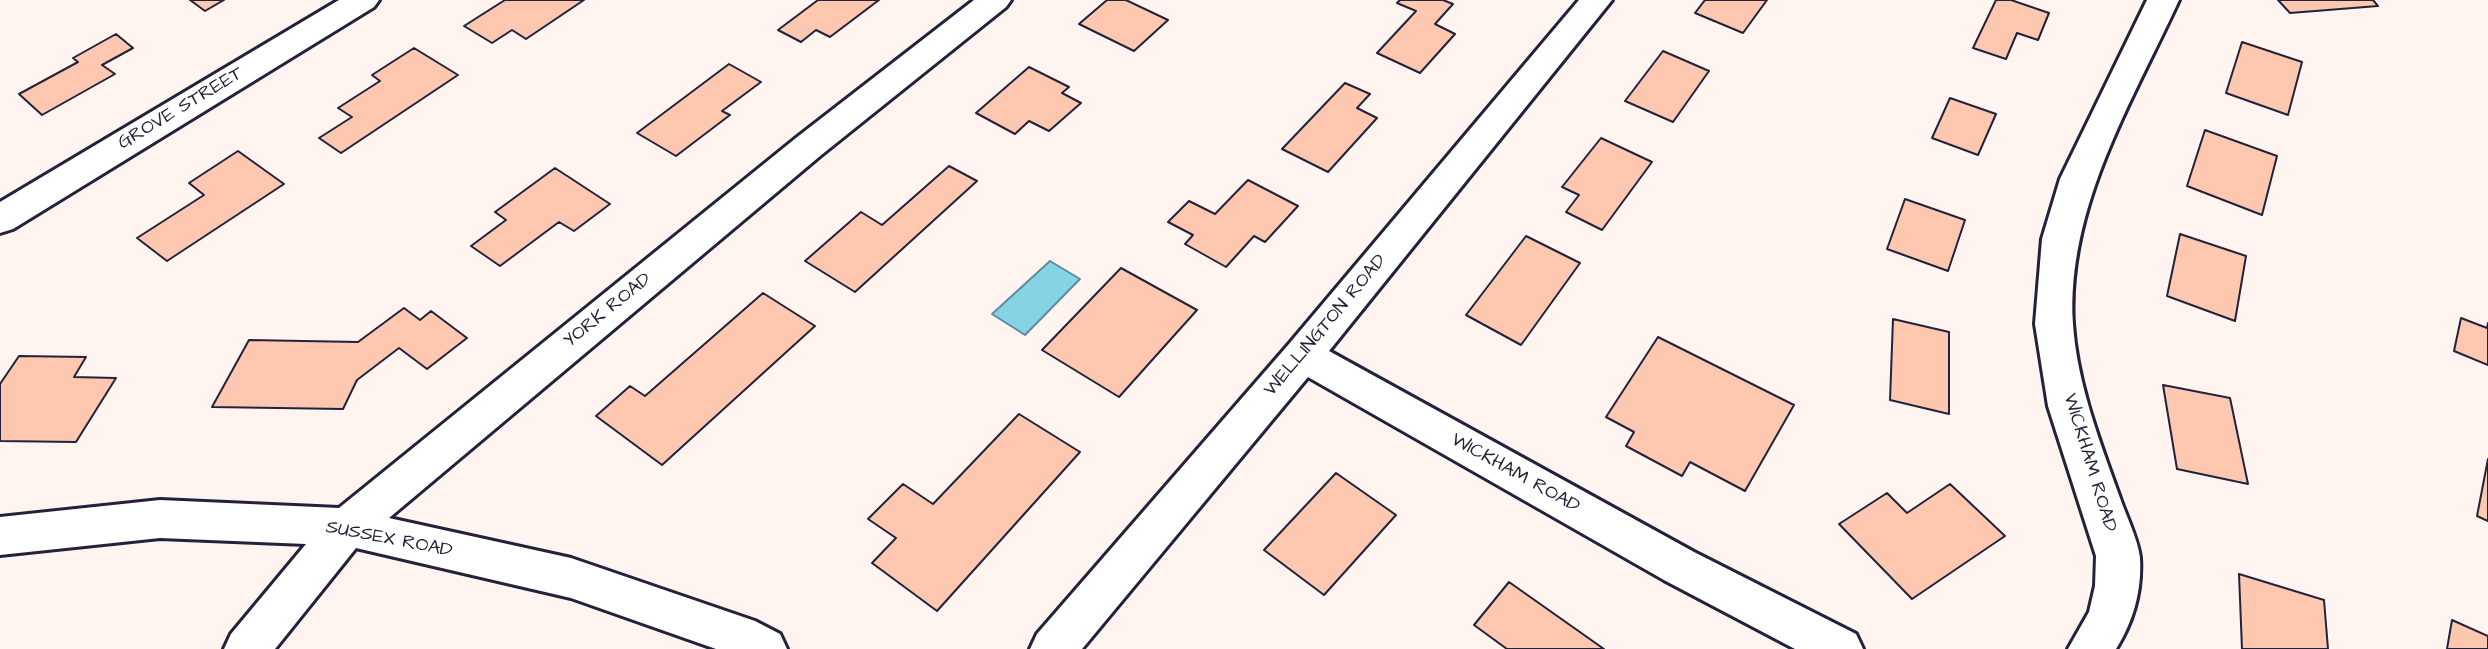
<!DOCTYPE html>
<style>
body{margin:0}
canvas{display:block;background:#fff4ef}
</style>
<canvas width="2488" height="649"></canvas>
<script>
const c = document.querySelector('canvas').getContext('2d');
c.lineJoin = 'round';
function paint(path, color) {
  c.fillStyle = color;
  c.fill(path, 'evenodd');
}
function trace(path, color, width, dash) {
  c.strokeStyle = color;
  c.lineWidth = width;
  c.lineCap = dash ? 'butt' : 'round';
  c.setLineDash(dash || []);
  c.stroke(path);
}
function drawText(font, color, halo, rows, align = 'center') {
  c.font = font + ' "Architects Daughter",sans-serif';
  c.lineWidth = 5;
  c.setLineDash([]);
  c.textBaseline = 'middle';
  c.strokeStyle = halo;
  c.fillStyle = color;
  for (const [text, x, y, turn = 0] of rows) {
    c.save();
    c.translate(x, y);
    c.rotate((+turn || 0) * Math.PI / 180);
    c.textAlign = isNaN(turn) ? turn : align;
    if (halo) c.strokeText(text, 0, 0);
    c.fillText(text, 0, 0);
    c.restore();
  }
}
const water = new Path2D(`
 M1050,261l30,18 -55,56 -33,-21z`);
const building = new Path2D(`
 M190,0h34l-19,11z
 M505,0h79l-58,39 -14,-9 -20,13 -28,-17z
 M818,0h61l-49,37 -14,-7 -15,12 -23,-12z
 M1107,0h19l42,20 -34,31 -55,-27z
 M1400,0h43l10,4 -18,20 20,10 -35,39 -43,-20 39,-42 -19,-8z
 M1705,0h62l-24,33 -48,-20z
 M1996,0h15l38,13 -11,27 -21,-7 -11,26 -33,-11z
 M2278,0h95l5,6 -88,7z
 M116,34l17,14 -31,17 13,9 -73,41 -23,-21 59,-32 -5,-4z
 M2242,42l60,20 -14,53 -62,-22z
 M414,48l44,27 -117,78 -22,-15 33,-21 -14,-9 42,-27 -8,-6z
 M1663,51l46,20 -36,51 -48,-21z
 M729,64l32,18 -39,29 8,4 -54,41 -39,-23z
 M1029,67l40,20 -7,6 19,10 -32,28 -20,-10 -14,13 -39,-21z
 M1345,83l25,11 -13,14 20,10 -49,54 -46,-23z
 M1950,98l46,16 -18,41 -46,-17z
 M2205,130l72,26 -15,59 -75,-29z
 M1601,138l51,24 -50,68 -36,-18 13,-17 -17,-8z
 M238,151l46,33 -117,77 -30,-23 67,-43 -15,-12z
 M949,166l28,15 -122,111 -50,-31 56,-49 21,13z
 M555,168l55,36 -36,27 -15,-9 -59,44 -29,-20 35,-26 -11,-8z
 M1248,180l50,26 -33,36 -11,-6 -28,31 -41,-23 8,-9 -25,-13 21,-21 26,13z
 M1905,199l60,21 -17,51 -61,-22z
 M2180,234l66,22 -11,65 -68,-25z
 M1526,236l54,27 -59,82 -55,-30z
 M1121,268l76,42 -78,87 -77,-47z
 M763,293l52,33 -153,139 -66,-49 34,-30 15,10z
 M404,308l16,12 11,-9 36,27 -40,31 -28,-21 -42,32 -14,29 -131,-2 37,-67 109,2z
 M2461,318l26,10 1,-5v42l-34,-14z
 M1893,319l56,13v82l-59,-14z
 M1658,337l136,68 -49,86 -55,-29 -8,14 -56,-30 8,-14 -28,-15z
 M19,356l67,1 -12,20 42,1 -40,64 -76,-1v-57z
 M2163,385l67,13 18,86 -71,-15z
 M1019,414l61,38 -143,159 -65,-48 24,-25 -28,-19 35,-35 30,20z
 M2488,459v62l-11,-5z
 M1336,473l60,42 -72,80 -60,-45z
 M1950,484l55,52 -93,63 -73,-75 48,-31 20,20z
 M2239,574l85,26 4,49h-86z
 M1509,582l95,67h-97l-33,-24z
 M2452,620l36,16v13h-41z`);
const minor = new Path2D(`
 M974,0h37l-5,7 -186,149 -431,362 182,40 184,63 25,13 7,15h-71l-145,-51 -215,-50 -81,101h-51l7,-15 75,-90 -146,-6 -160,17v-38l160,-17 179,8 457,-370z
 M1579,0h33l-283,351 365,201 162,82 7,15h-68l-131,-69 -356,-203 -226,272h-52l7,-15 252,-290z
 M2147,0h32c-47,102 -113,208 -106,324 4,60 27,118 47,174 6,18 18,41 20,60 2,33 -7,64 -24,91h-48l21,-37 6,-26 1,-30 -48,-150 -13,-82 7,-85 18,-60z`);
const tertiary = new Path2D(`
 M339,0h40l-5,7 -361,222 -13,4v-31z`);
const streetNames = [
 ["GROVE STREET",181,109,-31],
 ["YORK ROAD",608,311,-39],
 ["WELLINGTON ROAD",1326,326,-50],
 ["WICKHAM ROAD",2089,463,73],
 ["WICKHAM ROAD",1515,474,29],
 ["SUSSEX ROAD",389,540,11]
];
paint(water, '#85d3e4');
trace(water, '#5d8ca0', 2);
paint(building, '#fec7b0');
trace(building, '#22223b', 2);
trace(minor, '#22223b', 6);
trace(tertiary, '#22223b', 6);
paint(minor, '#fff');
paint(tertiary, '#fff');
drawText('19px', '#22223b', '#fff', streetNames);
</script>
